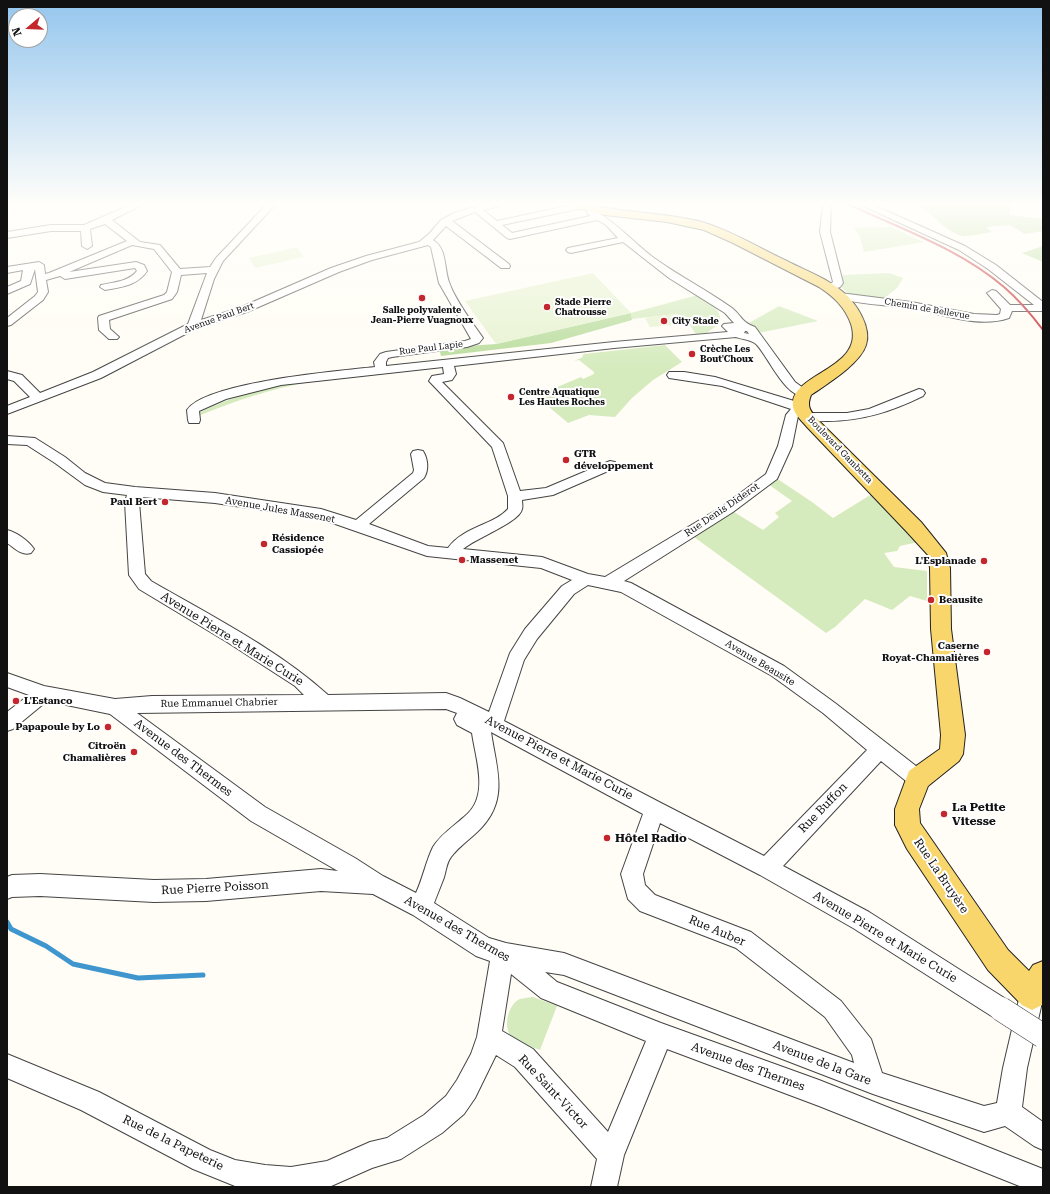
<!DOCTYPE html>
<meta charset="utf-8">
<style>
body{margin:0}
#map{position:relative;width:1050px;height:1194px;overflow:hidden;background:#fffdf5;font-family:"Roboto Serif",serif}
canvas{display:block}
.frame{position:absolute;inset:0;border:8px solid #111;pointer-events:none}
.north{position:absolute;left:8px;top:8px;width:40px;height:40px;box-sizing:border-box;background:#fff;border:1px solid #a0a0a0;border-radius:50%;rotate:251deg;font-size:11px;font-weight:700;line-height:16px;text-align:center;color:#111}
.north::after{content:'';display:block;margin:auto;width:14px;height:18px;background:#c4262e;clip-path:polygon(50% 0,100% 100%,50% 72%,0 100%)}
</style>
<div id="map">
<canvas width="1050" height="1194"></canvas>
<div class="frame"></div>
<div class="north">N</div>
</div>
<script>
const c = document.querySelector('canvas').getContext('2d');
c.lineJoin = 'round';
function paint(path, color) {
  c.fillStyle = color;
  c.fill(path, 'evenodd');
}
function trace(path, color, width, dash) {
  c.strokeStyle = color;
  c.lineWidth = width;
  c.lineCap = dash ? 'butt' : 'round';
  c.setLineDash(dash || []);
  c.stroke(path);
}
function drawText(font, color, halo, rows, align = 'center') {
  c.font = font + ' "Roboto Serif",serif';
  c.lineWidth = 4;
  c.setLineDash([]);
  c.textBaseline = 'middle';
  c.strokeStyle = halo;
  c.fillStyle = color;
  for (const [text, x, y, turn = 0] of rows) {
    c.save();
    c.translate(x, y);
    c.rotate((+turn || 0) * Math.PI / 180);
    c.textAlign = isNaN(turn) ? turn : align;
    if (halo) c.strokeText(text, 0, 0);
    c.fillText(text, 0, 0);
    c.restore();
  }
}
const green = new Path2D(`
 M890,227l34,15 -60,10 -4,-15 -6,-9z
 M889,273l14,5 -6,10 -14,11c-14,-2 -35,0 -43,-14l3,-10z
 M698,295c10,7 24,13 22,28l-12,9 -8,9 -10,-16 -7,-2 -6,-9 -45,5 -1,-6z
 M779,306l39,15 -60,12 -9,-10z
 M665,345l17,17 -29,18 -21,18 -17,19 -26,-2 -21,8 -32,-27 45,-19 2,2 11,-5v-2l-15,-12 -5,1 9,-4 -1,-1 2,-2z
 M312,380l-1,2c-39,6 -76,19 -113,34v-3c36,-18 75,-27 114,-33z
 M776,478l36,24 21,16 39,-24 46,48 -18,4 -3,5 -13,2 10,14 33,4v30l-17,-5 -18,14 -27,-11 -30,28 -9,6 -132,-96 40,-25 29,18 16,-13 -4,-4 17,-12 -24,-17z
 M533,997l24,9 -17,44c-8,-3 -19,-6 -26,-11 -12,-8 -7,-32 4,-39 3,-2 10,-2 15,-3z`);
const forest = new Path2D(`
 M917,204h93v11l33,4v12l-18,3 -15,-9 -24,2 6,5c-9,1 -19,4 -28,4 -14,-1 -35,-24 -47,-32z
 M1043,246v16l-21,-9z
 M631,313l1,7 -81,23 -110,13 -2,-8 57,-4z`);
const pitch = new Path2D(`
 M297,247l7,10 -49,11 -6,-10z
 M593,273l38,40 -135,31 -31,-43z
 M676,314l7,10 -33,3 -5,-9z`);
const stream = new Path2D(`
 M7,922l4,7 35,17 27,18 65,14 65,-3`);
const minor = new Path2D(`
 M132,204h11l-31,16 28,22 20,3 20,24 30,-2 6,-9 51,-54h9l-53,57 -9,18 -13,41 38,-12 92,-40 35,-12 53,-14 10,-8 12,-14 13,-7 30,-9h17l-1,2 -17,4 14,11 79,-17h7l1,2 -1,2 -81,17 10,8 78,-17 -3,-3 3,-6h6l1,5c21,12 37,31 57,46 25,18 53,32 78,50 9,7 10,15 23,19l40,55 15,11 -2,3c-22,5 -39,-39 -52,-52 -4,-4 -15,-5 -20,-7l-122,11 -160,18 2,8 -4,6 -10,2 61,61 17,48 26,-3 64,-27 5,1 2,3 -2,3 -62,27 -31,5c0,3 1,7 0,9 -2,13 -46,29 -59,40l79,8 46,17 17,3 118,-71 43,-32 12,-28 8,-31 5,-6 -69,-23 -53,-8 -2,-3 2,-3h15l31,5 89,27 2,3 -8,9 -6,30 -15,33 -44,33 -109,69 7,2 153,83 51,37 90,70 3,6 -3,6 -7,3 -7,-3 -30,-24 -98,105 86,46 140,89 4,8 -4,8 -8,4 -8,-4 -140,-89 -93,-53 -100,-52 -17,51 2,11 10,10 96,37 90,69 30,38 11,34 102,33 13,-3 6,-35 17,-73 4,-8 8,-4 8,4 3,11 -16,70 -5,39 21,15v28l-9,-4 -29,-20 -21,6 -111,-38 -309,-119 -19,-3 12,10 104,41 158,57 224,89v18h-21l-203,-81 -152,-57 -43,106 -7,32h-26l6,-28 -82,-92 -19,-12 -21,43 -11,16 -22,19 -41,26 -29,9 -43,19 -94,-1 -42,-17 -112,-59 -74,-32v-24l92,38 111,58 25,10 30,5 26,2 36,-6 43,-19 17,-4 37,-23 22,-19 11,-16 14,-26 6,-17 13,-76 -14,-5 -63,-41 -40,-21 -52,-3 -115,10 -52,1 -114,-6 -28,1 -5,2v-22l5,-2 28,-1 114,6 52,-1 115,-10 17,2 -87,-50 -141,-107 -63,-13 -34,28 -6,2v-19l22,-17 -22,-8v-14l37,13 71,13 37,-3 152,-1 -9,-9 -68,-44 -88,-53 -10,-14 -4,-73 2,-7 -24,-3 -18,-7 -30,-22 -28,-18 -20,-1v-8l28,2 30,19 20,16 20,10 30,4 80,6 106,16 35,11 57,-47 1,-3 -3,-16 2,-3 5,-1 5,1c5,8 6,19 1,27l-55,46 59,22 20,2c16,-22 46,-23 60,-39v-13l-16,-49 -63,-66 3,-5 12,-2 -1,-7 -162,18 -55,14 -27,12 1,9 -1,3h-10l-1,-3 -1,-10c19,-28 152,-39 188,-43l-1,-5 6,-8 6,-2 79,-11 6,-2 -32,-56 -8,-36 -3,-2 -56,15 -33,12 -92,40 -50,16 -96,50 -94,36v-8l23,-9 -16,-16 -7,-2v-8l15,4 18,18 53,-21 95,-48 19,-51 -26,2 -4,17 -5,7 -63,21 1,9 9,8 -2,2h-8l-10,-9 -1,-12 1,-2 65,-21 3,-3 5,-20 -18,-23 -22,-4 -63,27 67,-10 8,3 3,6c-10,15 -26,16 -42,19l-5,-3 1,-2c13,-3 27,-3 36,-14l-2,-3 -70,11 -5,-3 -14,4 2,12 -5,8 -32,25 -4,1v-8l28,-22 3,-4 -3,-23 -5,15 -23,10v-7l14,-6 2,-11 -16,3v-6l32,-5 5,3 1,9 4,-1 78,-32 -22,-17 -15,5 2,17 -5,3 -5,-3 -1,-15h-30l-44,7v-6l44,-7h33zM475,212l32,26 3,1 87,-19 9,5 12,13 -50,10 -2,2 2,2 3,1 52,-11 46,36 56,35 9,10 -10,1 -2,2 6,6 -114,10 -228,24v-4l2,-4 4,-1 75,-10 12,-4 4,-5c-11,-16 -28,-38 -34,-56 -5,-14 -2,-34 -16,-42l13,-14 55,42h8l1,-2 -1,-2 -57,-43zM745,331h2l2,3 -5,-1zM141,497l74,6 106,16 106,37 114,12 31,12 -10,6 -37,43 -15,24 -21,59 -29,-14 -14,-5 -118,2c-51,-46 -118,-80 -177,-114l-6,-7 -6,-72zM588,585l33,7 151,84 51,37 44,37 -103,106 -103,-53 -157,-82 20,-61 13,-21 37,-45zM446,709l11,4 -3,6 3,6 15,8c4,28 18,64 -8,84 -10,9 -24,18 -31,30 -7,14 -10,31 -17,46l-33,-17 -28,-18 -90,-51 -128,-94zM491,732l152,82 -22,60 7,25 12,12 96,37 89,69 27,38 2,8 -290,-110 -58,-10 -17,-5 -55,-35c3,-8 6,-15 9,-23 3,-7 3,-17 8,-23 9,-12 21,-19 31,-30 27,-29 14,-60 9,-95zM511,974l30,24 105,43 -38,91 -75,-83 -31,-18z
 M823,204h8l-1,28 13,51 -3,4 -11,4 -5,-3 9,-6 -13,-50z
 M859,204h12l94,42 31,19 47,37v9h-31l-3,7c-32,11 -68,-5 -100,-10 -24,-3 -49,-4 -73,-10l-1,-2 1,-2 4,-1 71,9 63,12 23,1 3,-1 1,-5 -14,-16 5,-3 4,1 14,14h24l-46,-36 -29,-19z
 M919,389l4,1 2,3 -2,3c-31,15 -60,25 -96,25 -8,0 -16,1 -24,-1l-2,-3 2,-3 4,-1h40l22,-4z
 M7,530c9,2 22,11 27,19l-3,4c-10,3 -16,-5 -24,-10z`);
const major = new Path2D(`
 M570,204c17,0 33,4 51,6 27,4 54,5 81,12 30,9 57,26 85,39 19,10 40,17 56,31 13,11 29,35 23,53 -6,19 -39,39 -55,50 -5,12 0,17 8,26l102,101 25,31 4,15 1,61 14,106 -2,19 -4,7 -31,25 -9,23 1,14 88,127 21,21 4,-6 10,-4 -1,44 -10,5 -10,-5 -34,-35 -81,-121 -12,-24v-16l14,-38 31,-22 1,-14 -10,-106 -1,-61 -2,-13 -21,-23 -100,-105c-6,-7 -16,-15 -14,-26 5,-29 72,-34 58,-77 -6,-17 -17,-27 -32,-37l-86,-44 -29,-13 -37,-8 -62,-7 -34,-9z`);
const rail = new Path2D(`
 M848,204c53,25 112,45 156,83 15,13 27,27 39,43`);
const minorBridge = new Path2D(`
 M1001,1009l42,27`);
const markers = [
 [422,298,4,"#c4262e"],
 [547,307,4,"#c4262e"],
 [664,321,4,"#c4262e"],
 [692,354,4,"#c4262e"],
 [511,397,4,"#c4262e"],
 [566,460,4,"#c4262e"],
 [165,502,4,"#c4262e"],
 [264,544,4,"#c4262e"],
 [462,560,4,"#c4262e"],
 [984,561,4,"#c4262e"],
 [931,600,4,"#c4262e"],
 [987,652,4,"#c4262e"],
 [16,701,4,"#c4262e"],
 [108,727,4,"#c4262e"],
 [134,752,4,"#c4262e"],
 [944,814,4,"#c4262e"],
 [607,838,4,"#c4262e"]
];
const farPoinames = [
 ["Stade Pierre",555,302],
 ["Chatrousse",555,312],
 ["Salle polyvalente",422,310,"center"],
 ["Jean-Pierre Vuagnoux",422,320,"center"],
 ["City Stade",672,321],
 ["Crèche Les",700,349],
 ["Bout'Choux",700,359],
 ["Centre Aquatique",519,392],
 ["Les Hautes Roches",519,402]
];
const farStreetnames = [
 ["Chemin de Bellevue",927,309,10],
 ["Avenue Paul Bert",219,318,-20],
 ["Rue Paul Lapie",431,348,-7],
 ["Boulevard Gambetta",840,450,46]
];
const poiNames = [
 ["GTR",574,454],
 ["développement",574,466],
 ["Paul Bert",157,502,"right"],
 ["Résidence",272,538],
 ["Cassiopée",272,550],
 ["Massenet",470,560],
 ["L'Esplanade",976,561,"right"],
 ["Beausite",939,600],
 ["Caserne",979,646,"right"],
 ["Royat-Chamalières",979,658,"right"],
 ["L'Estanco",24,701],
 ["Papapoule by Lo",100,727,"right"],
 ["Citroën",126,746,"right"],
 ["Chamalières",126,758,"right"]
];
const streetNames = [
 ["Avenue Jules Massenet",280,510,10],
 ["Rue Denis Diderot",722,510,-34],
 ["Avenue Beausite",760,663,31],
 ["Rue Emmanuel Chabrier",219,703,-1]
];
const nearStreetnames = [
 ["Avenue Pierre et Marie Curie",232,639,32],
 ["Avenue des Thermes",183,758,37],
 ["Avenue Pierre et Marie Curie",559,758,28],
 ["Rue Buffon",823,808,-46],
 ["Rue La Bruyère",941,876,56],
 ["Rue Pierre Poisson",215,888,-3],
 ["Avenue des Thermes",457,929,30],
 ["Rue Auber",717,931,23],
 ["Avenue Pierre et Marie Curie",885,937,31],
 ["Avenue de la Gare",822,1063,21],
 ["Avenue des Thermes",748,1067,20],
 ["Rue Saint-Victor",553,1092,47],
 ["Rue de la Papeterie",173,1143,26]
];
const nearPoinames = [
 ["La Petite",952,807],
 ["Vitesse",952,821],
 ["Hôtel Radio",615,838]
];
paint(green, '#d5ebbd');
paint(forest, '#b9dc9c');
paint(pitch, '#e6f2cf');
trace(stream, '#3f96cf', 5);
trace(minor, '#444', 2);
trace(major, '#222', 2);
paint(minor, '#fff');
paint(major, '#f9d66b');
trace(rail, '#c4262e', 2);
trace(minorBridge, '#444', 25, []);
trace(minorBridge, '#fff', 24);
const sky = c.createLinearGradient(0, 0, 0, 371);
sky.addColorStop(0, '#95c6ee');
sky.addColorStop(0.55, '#fffefa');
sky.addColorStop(1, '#fffefa00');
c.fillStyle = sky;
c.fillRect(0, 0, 1050, 371);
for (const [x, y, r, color] of markers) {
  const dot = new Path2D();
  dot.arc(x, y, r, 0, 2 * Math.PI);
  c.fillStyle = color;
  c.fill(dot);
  trace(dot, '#fff', 1.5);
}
drawText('bold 9px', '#111', '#fff', farPoinames, 'left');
drawText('9px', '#111', '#fff', farStreetnames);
drawText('bold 10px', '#111', '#fff', poiNames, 'left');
drawText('10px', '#111', '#fff', streetNames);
drawText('12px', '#111', '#fff', nearStreetnames);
drawText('bold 12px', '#111', '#fff', nearPoinames, 'left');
</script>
